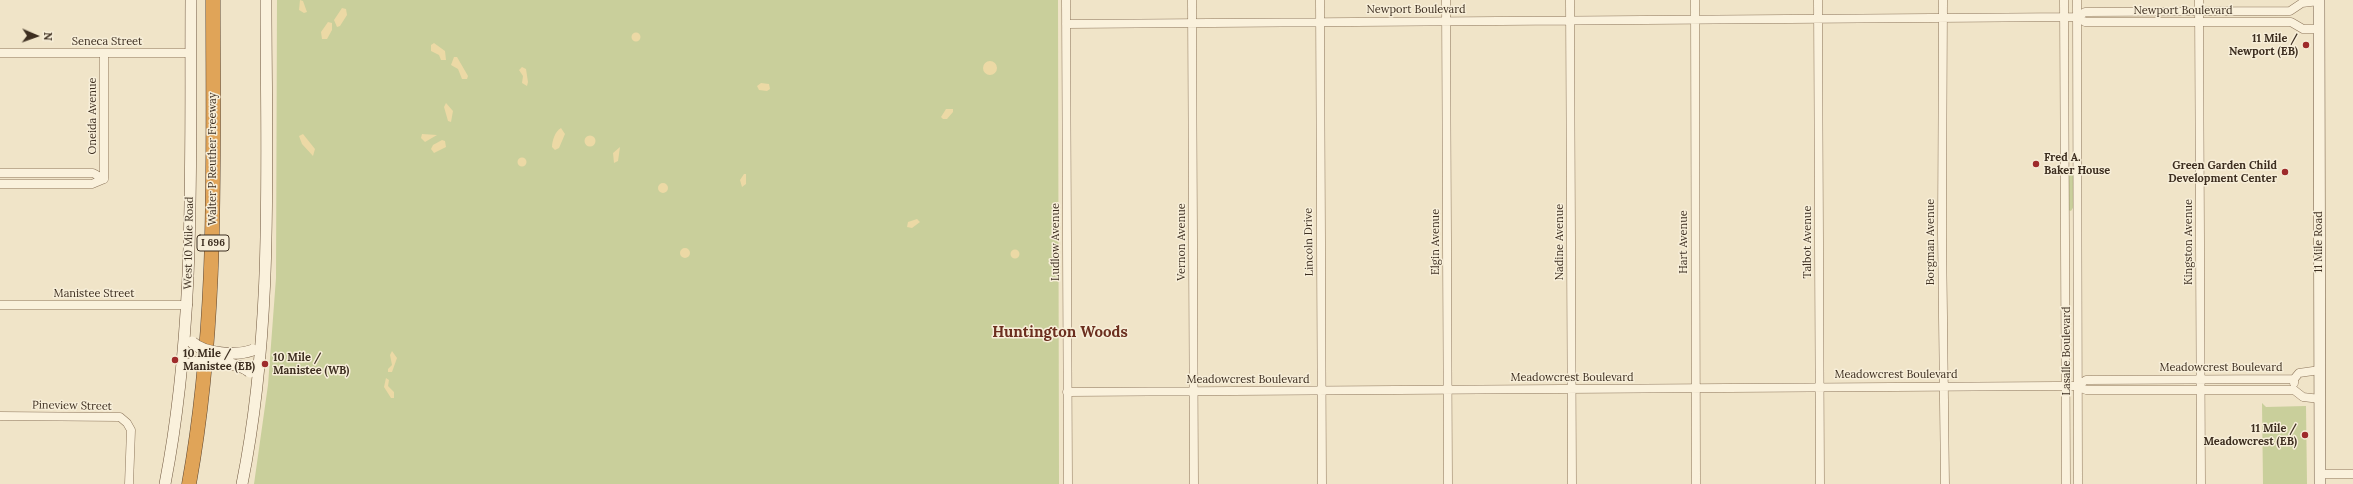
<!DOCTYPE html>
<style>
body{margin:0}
#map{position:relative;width:2353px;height:484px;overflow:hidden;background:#f0e4c8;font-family:Lora,serif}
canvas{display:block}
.north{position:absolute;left:16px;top:16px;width:40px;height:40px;-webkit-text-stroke:3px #f7eed8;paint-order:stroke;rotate:92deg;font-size:11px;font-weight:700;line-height:16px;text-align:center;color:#3d2e20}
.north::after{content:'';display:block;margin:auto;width:14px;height:18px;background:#3d2e20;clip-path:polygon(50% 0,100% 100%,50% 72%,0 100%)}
</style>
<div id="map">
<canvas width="2353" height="484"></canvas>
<div class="north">N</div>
</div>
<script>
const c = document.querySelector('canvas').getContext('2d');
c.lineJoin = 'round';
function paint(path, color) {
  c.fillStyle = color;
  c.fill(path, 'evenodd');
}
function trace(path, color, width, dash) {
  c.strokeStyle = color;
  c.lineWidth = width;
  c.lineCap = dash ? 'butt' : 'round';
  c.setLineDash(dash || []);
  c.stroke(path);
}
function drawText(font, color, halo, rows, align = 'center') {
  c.font = font + ' Lora,serif';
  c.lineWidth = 3;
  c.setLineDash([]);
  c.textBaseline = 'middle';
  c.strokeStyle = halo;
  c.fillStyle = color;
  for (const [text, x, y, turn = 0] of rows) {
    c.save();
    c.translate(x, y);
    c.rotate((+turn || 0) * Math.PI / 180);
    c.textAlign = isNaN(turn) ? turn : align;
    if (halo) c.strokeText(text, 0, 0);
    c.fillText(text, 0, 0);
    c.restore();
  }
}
const green = new Path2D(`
 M277,0h781l1,484h-805l14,-99 8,-107z
 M2067,167h7v39l-3,5 -3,-1z
 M2262,403l4,4 40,-1 1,78h-44z`);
const sand = new Path2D(`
 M300,0l3,1 4,11 -3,1 -5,-3z
 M342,8l4,1 1,6 -7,11 -3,1 -3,-7z
 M328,22l4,1v7l-5,9h-5l-1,-7z
 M631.5 37a4.5 4.5 0 1 1 9 0a4.5 4.5 0 1 1-9 0Z
 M434,43l11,8 1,9h-5l-2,-5 -8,-4v-6z
 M454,57h3l11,19 -1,3h-5l-4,-10 -7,-4z
 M983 68a7 7 0 1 1 14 0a7 7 0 1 1-14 0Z
 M522,67l4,2 2,13 -1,4 -5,-3 1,-7 -4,-6z
 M761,83l8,1 1,5 -3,2 -8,-1 -2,-4z
 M446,103l7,8 -2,11 -3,-1 -4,-14z
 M946,109h7v3l-6,7h-4l-2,-2z
 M561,128l4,6 -6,14 -4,2 -3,-3c0,-6 3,-16 9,-19z
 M303,134l12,15 -2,7 -11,-12 -3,-8z
 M422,134l15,1 -12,7 -4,-4z
 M584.5 141a5.5 5.5 0 1 1 11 0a5.5 5.5 0 1 1-11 0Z
 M442,140l3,1 1,6 -12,6 -3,-4 2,-4z
 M620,147l-2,14 -4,2 -1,-10z
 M517.5 162a4.5 4.5 0 1 1 9 0a4.5 4.5 0 1 1-9 0Z
 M746,174v10l-4,3 -2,-7 4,-6z
 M658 188a5 5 0 1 1 10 0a5 5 0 1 1-10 0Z
 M917,219l3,3 -8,6 -5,-1 1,-5z
 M680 253a5 5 0 1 1 10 0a5 5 0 1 1-10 0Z
 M1010.5 254a4.5 4.5 0 1 1 9 0a4.5 4.5 0 1 1-9 0Z
 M392,351l5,7 -5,14h-4v-3l4,-4 -2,-10z
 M386,378l3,2 -1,6 6,6v6h-3l-7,-11z`);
const street = new Path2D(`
 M1066,0l2,484
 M1192,0l2,484
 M1320,0l2,484
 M1446,0l2,484
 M1570,0l2,484
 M1695,0l1,484
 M1818,0l2,484
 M1943,0l-1,233 3,251
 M2064,0l2,484
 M2077,0l1,484
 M2199,0l2,484
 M2319,1l-17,2 -12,8 -205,1 -8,5 8,5h206l12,7h16
 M1066,24l1011,-7
 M0,53h191
 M0,173h93l11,6
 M104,179v-126
 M0,184h92l12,-5
 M0,305h188
 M2294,383v-4l5,-6 21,-3
 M2077,386l9,-6 208,-1
 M1067,392l991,-6h19l9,4h208l9,7 17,2
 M0,416l120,1 7,6 4,7 -2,54
 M2320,474h33`);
const secondary = new Path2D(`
 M2319,0l1,484
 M165,484c31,-160 25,-322 26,-484
 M242,484c32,-159 24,-323 24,-484`);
const highway = new Path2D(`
 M189,484c29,-160 24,-322 24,-484`);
const secondaryBridge = new Path2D(`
 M192,342c12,12 45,14 61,8
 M190,364c13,-6 50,-1 60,8`);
const markers = [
 [2306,45,4,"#9e2a2b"],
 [2036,164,4,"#9e2a2b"],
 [2285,172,4,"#9e2a2b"],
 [175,360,4,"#9e2a2b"],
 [265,364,4,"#9e2a2b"],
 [2305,435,4,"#9e2a2b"]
];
const shields = [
 [213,243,32]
];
const shieldNames = [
 ["I 696",213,243]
];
const streetNames = [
 ["Newport Boulevard",1416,10],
 ["Newport Boulevard",2183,11],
 ["Seneca Street",107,42],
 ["Oneida Avenue",93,116,-90],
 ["Walter P Reuther Freeway",213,159,-90],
 ["Ludlow Avenue",1056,242,-90],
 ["Vernon Avenue",1182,242,-90],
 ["Lincoln Drive",1309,242,-91],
 ["Elgin Avenue",1436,242,-90],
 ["Nadine Avenue",1560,242,-90],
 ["Hart Avenue",1684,242,-90],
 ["Talbot Avenue",1808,242,-90],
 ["Borgman Avenue",1931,242,-90],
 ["Kingston Avenue",2189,242,-90],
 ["11 Mile Road",2319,242,-90],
 ["West 10 Mile Road",189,243,-89],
 ["Manistee Street",94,294],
 ["Lasalle Boulevard",2067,351,-90],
 ["Meadowcrest Boulevard",2221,368],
 ["Meadowcrest Boulevard",1896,375],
 ["Meadowcrest Boulevard",1572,378],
 ["Meadowcrest Boulevard",1248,380],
 ["Pineview Street",72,406,1]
];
const poiNames = [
 ["11 Mile /",2298,39],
 ["Newport (EB)",2298,52],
 ["Fred A.",2044,158,"left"],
 ["Baker House",2044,171,"left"],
 ["Green Garden Child",2277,166],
 ["Development Center",2277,179],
 ["10 Mile /",183,354,"left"],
 ["Manistee (EB)",183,367,"left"],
 ["10 Mile /",273,358,"left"],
 ["Manistee (WB)",273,371,"left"],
 ["11 Mile /",2297,429],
 ["Meadowcrest (EB)",2297,442]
];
const districtNames = [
 ["Huntington Woods",1060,333]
];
paint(green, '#c9cf9b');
paint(sand, '#ecd9a5');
trace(street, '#8d765c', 9);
trace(secondary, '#6f573f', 12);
trace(highway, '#5b4430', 15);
trace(street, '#faf1dc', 8);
trace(secondary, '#faf1dc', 11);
trace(highway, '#e0a458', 14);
trace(secondaryBridge, '#6f573f', 12, []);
trace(secondaryBridge, '#faf1dc', 11);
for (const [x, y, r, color] of markers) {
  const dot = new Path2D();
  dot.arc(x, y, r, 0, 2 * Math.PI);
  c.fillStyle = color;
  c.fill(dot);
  trace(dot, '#f7eed8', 1.5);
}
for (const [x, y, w] of shields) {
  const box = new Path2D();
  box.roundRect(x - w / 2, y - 8, w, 16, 3);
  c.fillStyle = '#f7eed8';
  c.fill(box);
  trace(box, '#3d2e20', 1);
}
drawText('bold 10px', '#3d2e20', null, shieldNames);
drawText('11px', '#3d2e20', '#f7eed8', streetNames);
drawText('bold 11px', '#3d2e20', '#f7eed8', poiNames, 'right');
drawText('bold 15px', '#6b2e1e', '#f7eed8', districtNames);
</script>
